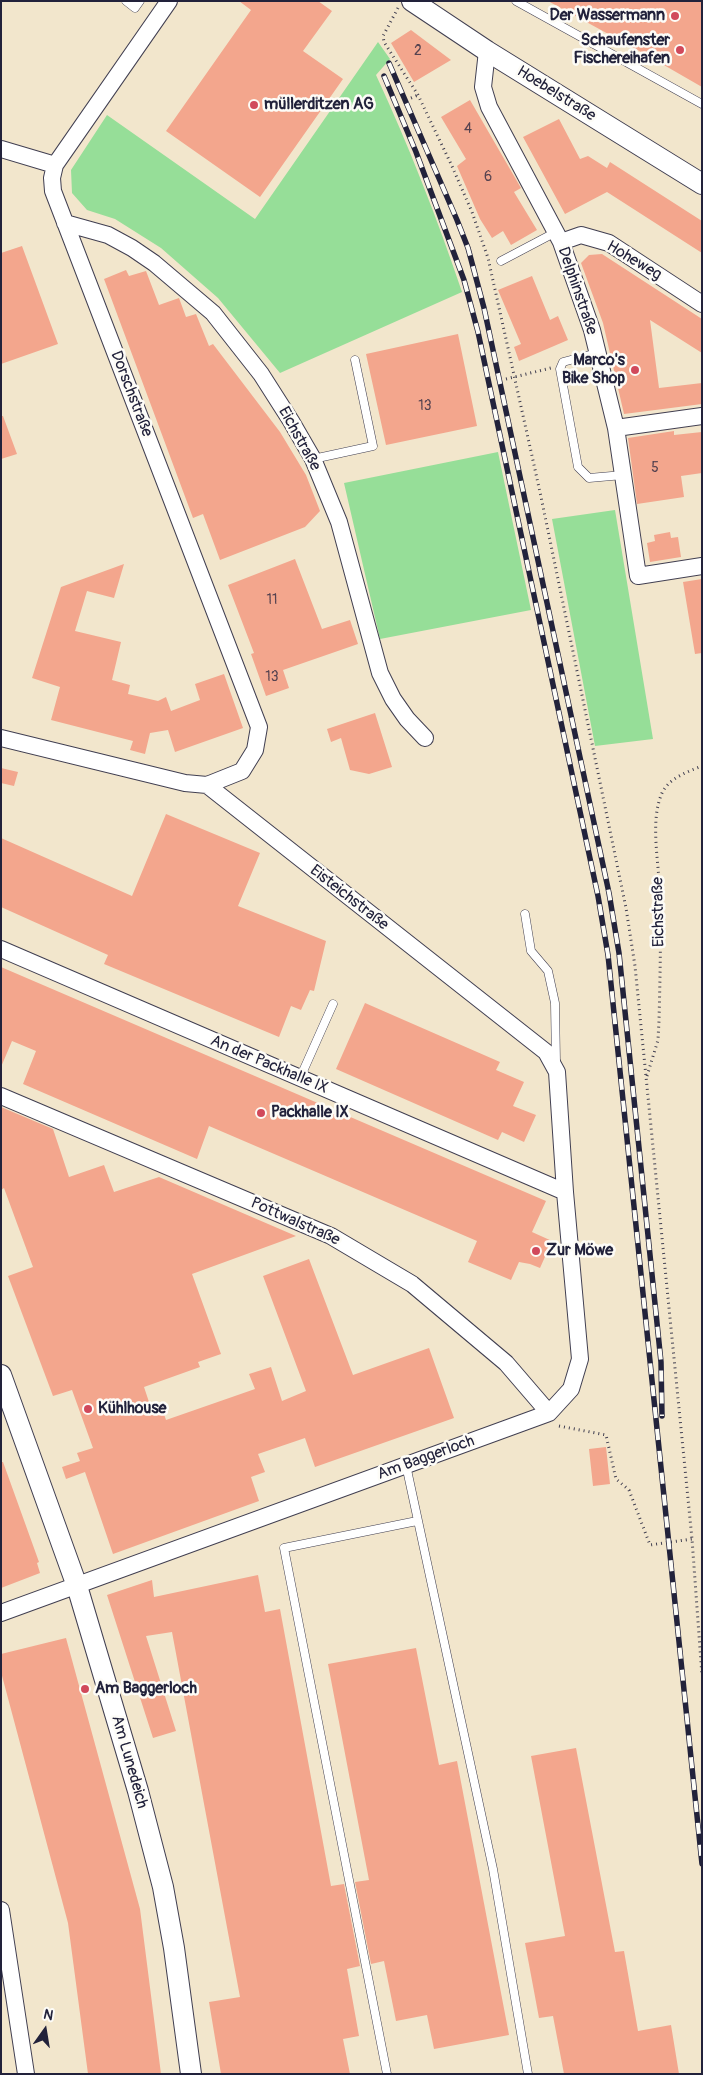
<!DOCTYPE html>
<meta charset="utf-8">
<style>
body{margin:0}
#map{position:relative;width:703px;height:2075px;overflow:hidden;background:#f2e6cc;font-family:Pangolin,sans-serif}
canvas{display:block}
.frame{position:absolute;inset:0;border:2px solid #22223b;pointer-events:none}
.north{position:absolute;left:20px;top:2005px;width:50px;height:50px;-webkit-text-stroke:4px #fdfcf7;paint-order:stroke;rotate:13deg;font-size:14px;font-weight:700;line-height:20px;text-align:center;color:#22223b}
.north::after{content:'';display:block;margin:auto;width:18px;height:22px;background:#22223b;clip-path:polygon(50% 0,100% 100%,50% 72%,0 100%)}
</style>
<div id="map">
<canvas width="703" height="2075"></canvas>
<div class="frame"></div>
<div class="north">N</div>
</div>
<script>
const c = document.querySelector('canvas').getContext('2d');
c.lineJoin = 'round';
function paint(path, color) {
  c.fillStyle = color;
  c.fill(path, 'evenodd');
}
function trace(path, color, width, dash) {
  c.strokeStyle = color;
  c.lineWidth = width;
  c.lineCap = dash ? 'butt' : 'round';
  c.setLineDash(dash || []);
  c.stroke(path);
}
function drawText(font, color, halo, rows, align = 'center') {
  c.font = font + ' Pangolin,sans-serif';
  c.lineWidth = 5;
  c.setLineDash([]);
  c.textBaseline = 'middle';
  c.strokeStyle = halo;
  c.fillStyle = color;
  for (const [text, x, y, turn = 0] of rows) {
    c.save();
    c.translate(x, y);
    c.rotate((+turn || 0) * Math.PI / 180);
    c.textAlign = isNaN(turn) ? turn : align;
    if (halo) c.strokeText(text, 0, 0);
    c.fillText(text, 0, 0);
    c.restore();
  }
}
const green = new Path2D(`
 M378,42l12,17 -14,16c33,71 61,143 86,217l-182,81 -62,-75 -57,-50 -46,-29 -28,-9 -15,-17 -1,-23 36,-55 148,104z
 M498,452l33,158 -151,29 -36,-156z
 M615,510l38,229 -58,7 -43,-227z`);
const building = new Path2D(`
 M239,1h79l14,10 -29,40 40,28 -83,118 -94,-66 85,-121z
 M548,1h154v86l-59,-34z
 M411,30l40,30 -37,22 -23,-39z
 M470,100l51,88 -7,4 23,38 -26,15 -8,-14 -11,7 -12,-19 -23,-53 9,-7 -25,-42z
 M559,119l21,40 8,-3 19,12 3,-6 92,59v32l-95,-61 -42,22 -42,-77z
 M22,246l36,98 -57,20v-111z
 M602,254l100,65v34l-52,-33 9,68 43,-5v21l-78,10 -21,-91 -22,-60 8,-8z
 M126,270l3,6 17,-5 13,34 20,-7 7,19 10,-3 13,32 4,-2 67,88 26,43 14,36 -15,16 -85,33 -17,-46 -10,4 -89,-239z
 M532,276l18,44 8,-4 10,24 -49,21 -5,-14 7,-3 -23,-54z
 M458,334l19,92 -91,19 -20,-91z
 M1,416h2l14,38 -16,5z
 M674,431v4l28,-3v41l-21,3 3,21 -47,7 -9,-66z
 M670,532l1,6 7,-1 3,20 -31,5 -3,-19 8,-2 -1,-6z
 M295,559l27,70 28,-9 8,24 -75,26 6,18 -23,8 -15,-42 3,-1 -26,-68z
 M124,564l-10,34 -27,-7 -12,40 46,11 -9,38 18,5 -2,9 30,7 8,-4 5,14 29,-11 -5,-16 29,-10 19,54 -68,24 -7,-22 -18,3 -5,21 -15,-4 3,-9 -82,-21 9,-33 -28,-9 29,-91z
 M702,579v74l-7,1 -12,-72z
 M375,713l17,54 -23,7 -19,-4 -9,-32 -10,4 -4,-13z
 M1,768l17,4 -4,14 -13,-3z
 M166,814l94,39 -22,53 88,35 -12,50 -4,-1 -9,20 -10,-4 -12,31 -175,-73 4,-9 -107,-48v-69l131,58z
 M1,967l545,234 -14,31 20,9 -12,27 -10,-4 -11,-2 -8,18 -43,-18 9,-21 -268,-115 -12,33 -174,-75 13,-33 -24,-10 -11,26z
 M365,1003l135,59 -4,8 28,12 -11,24 23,9 -12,27 -22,-10 -4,8 -162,-71z
 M1,1107l52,22 16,48 35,-12 10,27 45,-15 137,59 -104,38 29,80 -23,8 2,5 -56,20 8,24 10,-3 4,12 89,-31 -6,-15 22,-7 11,34 24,-10 -43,-115 46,-17 44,116 76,-27 25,70 -139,49 -10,-29 -47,16 7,18 -14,5 8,24 -146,53 -28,-82 -19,7 -4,-12 18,-6 -3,-8 16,-5 -21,-58 -19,6 -45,-120 25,-9 -29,-79 -3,2z
 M606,1447l4,37 -17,2 -4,-37z
 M1,1462h2l36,100 -2,1 3,10 -39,15z
 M258,1575l7,37 15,-3 51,277 13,-2 16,82 -13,3 12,67 -16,3 7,35h-129l-12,-72 31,-5 -68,-365 -26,4 30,95 -23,7 -46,-143 45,-15 2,17z
 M66,1638l74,271 21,165h-73l-20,-151 -67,-251v-18z
 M416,1648l23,117 18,-4 52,274 -75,14 -7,-34 -31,6 -12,-60 -13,3 -16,-82 14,-2 -41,-216z
 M576,1748l39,204 9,-1 14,80 33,-6 8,49h-115l-11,-58 -14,2 -14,-75 40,-7 -34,-180z`);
const path = new Path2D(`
 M398,8l-15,28 1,6 34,53 33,69 21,48 16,46 52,234 86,416 9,58 57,573 10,137
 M411,98l7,-3
 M506,379l45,-11
 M647,1076l11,-36 1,-19c1,-41 2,-81 1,-122 0,-32 -11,-77 2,-106 7,-15 25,-21 40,-27
 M559,1426l47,9 10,44 13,11 21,55 42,-6`);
const service = new Path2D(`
 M126,1l9,7 5,-7
 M516,1l186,103
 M501,261l55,-29
 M597,353l-34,9 -3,7 18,98 11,11 34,-3
 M313,459l60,-13 -18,-86
 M525,914l6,37 17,20 7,32 1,60
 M300,1078l33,-74
 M406,1465l87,404 35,205
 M387,2074l-103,-526 133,-27`);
const minor = new Path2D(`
 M169,1l-114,164 -3,13 1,13 206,536 -4,23 -13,21 -35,14
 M487,51l-4,36 6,20 72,135 31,88 24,98 22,148 64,-10
 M1,149l54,16
 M65,223l43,12 24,13 22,15 59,50 48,61 30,47 22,38 26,63 41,151 13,26 14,20 18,19
 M561,242l20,-7 28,8 93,61
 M616,428l86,-12
 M1,738l184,45 22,2 339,267 11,20 8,120 15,167 -9,30 -22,24 -548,200
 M1,949l564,243
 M1,1096l330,140 81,48 94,79 43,50
 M1,1910l25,164`);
const tertiary = new Path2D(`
 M412,1l75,50 215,133
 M1,1375l76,211 61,205 25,96 11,61 17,126`);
const rail = new Path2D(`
 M389,63l68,157 11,28 16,60 125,585 10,60 42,409 1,54
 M384,76l32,76 48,128 14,52 120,564 10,59 94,909`);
const markers = [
 [675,16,5,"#d1495b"],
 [680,50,5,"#d1495b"],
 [254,105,5,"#d1495b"],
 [635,370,5,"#d1495b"],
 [261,1113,5,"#d1495b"],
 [536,1251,5,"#d1495b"],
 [88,1409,5,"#d1495b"],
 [85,1689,5,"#d1495b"]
];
const numberNames = [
 ["2",418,51],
 ["4",468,129],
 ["6",488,177],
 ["13",425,406],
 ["5",655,468],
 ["11",272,600],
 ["13",272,677]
];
const poiNames = [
 ["Der Wassermann",665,16,"right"],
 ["Schaufenster",670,41,"right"],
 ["Fischereihafen",670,59,"right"],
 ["müllerditzen AG",264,105],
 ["Marco's",625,361,"right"],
 ["Bike Shop",625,379,"right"],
 ["Packhalle IX",271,1113],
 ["Zur Möwe",546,1251],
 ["Kühlhouse",98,1409],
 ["Am Baggerloch",95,1689]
];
const streetNames = [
 ["Hoebelstraße",556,94,32],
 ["Hoheweg",634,261,31],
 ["Delphinstraße",577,291,71],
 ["Dorschstraße",131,394,69],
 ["Eichstraße",299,439,61],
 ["Eisteichstraße",349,898,38],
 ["Eichstraße",659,912,-91],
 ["An der Packhalle IX",269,1065,23],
 ["Pottwalstraße",295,1222,24],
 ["Am Baggerloch",426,1458,-20],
 ["Am Lunedeich",129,1762,74]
];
paint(green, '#96de98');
paint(building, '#f3a68d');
trace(service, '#413f51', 9);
trace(minor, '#413f51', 18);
trace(tertiary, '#413f51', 22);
trace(path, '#413f51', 3, [1, 4]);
trace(service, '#fff', 8);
trace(minor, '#fff', 16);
trace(tertiary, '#fff', 20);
trace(rail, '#22223b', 5.5);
trace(rail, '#fdfcf7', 4, [11]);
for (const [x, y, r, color] of markers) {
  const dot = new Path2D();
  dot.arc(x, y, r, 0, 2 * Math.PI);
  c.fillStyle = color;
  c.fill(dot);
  trace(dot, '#fdfcf7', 2);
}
drawText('14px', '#564350', null, numberNames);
drawText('bold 16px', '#22223b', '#fdfcf7', poiNames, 'left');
drawText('16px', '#22223b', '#fdfcf7', streetNames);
</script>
